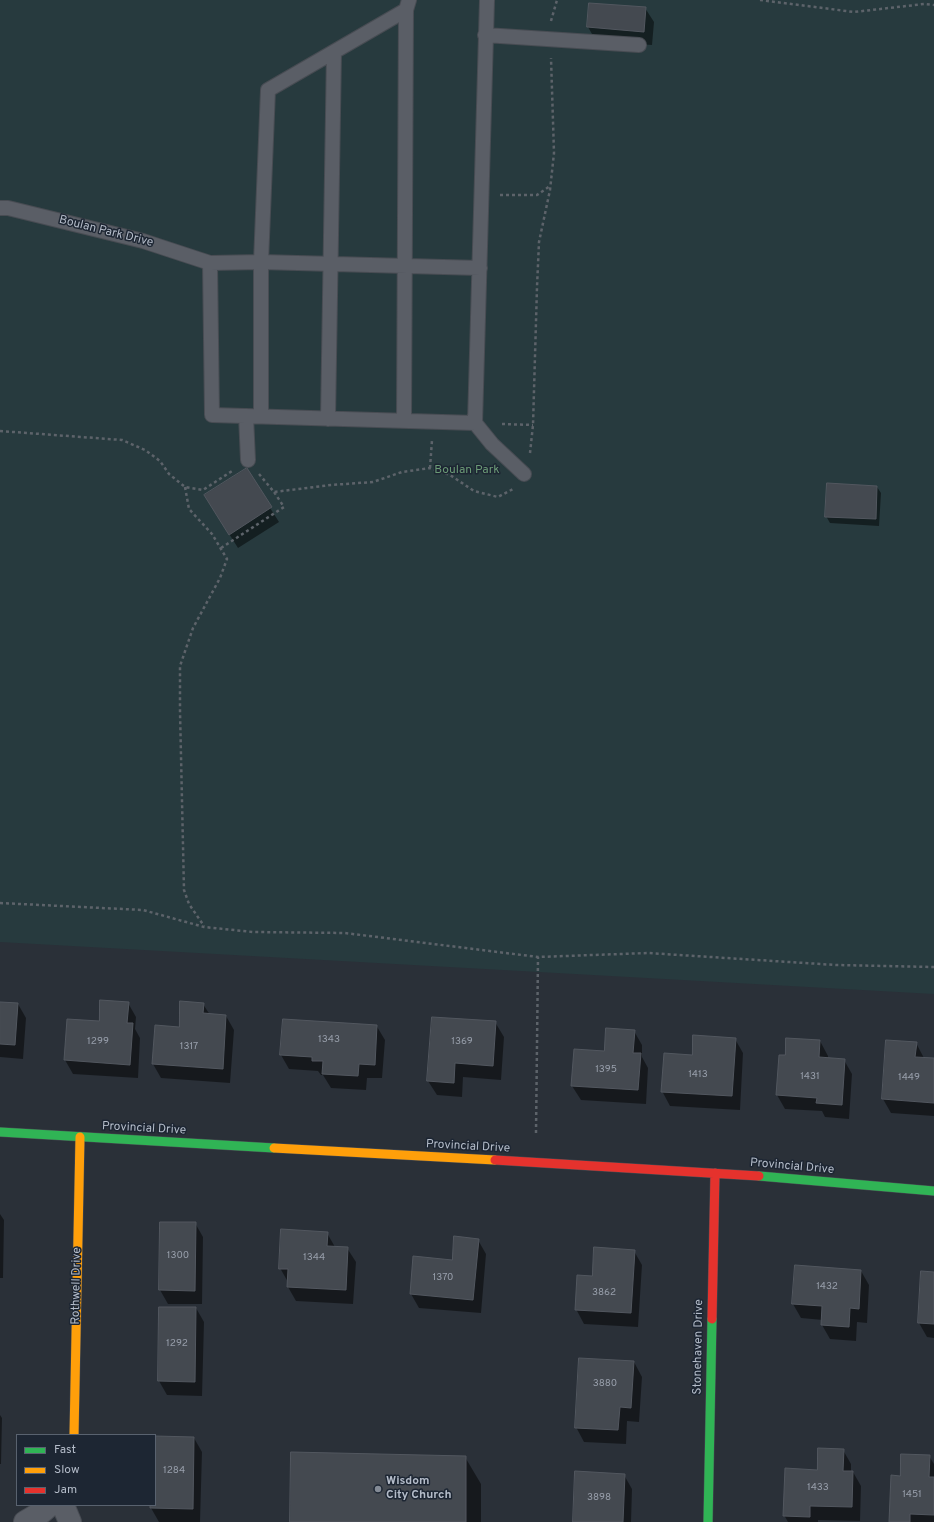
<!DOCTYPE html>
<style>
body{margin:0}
#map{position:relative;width:934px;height:1522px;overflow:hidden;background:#2a3038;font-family:Overpass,sans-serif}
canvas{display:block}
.legend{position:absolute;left:16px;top:1434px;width:140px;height:72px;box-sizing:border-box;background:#1d2633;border:1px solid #59626f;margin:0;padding:5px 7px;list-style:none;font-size:12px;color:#b4bcc9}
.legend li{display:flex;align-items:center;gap:8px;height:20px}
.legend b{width:20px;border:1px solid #59626f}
</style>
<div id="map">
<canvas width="934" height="1522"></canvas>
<ul class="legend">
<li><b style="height:5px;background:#30b455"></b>Fast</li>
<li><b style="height:5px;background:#ff9f0a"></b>Slow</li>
<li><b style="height:5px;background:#e5322d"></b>Jam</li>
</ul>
</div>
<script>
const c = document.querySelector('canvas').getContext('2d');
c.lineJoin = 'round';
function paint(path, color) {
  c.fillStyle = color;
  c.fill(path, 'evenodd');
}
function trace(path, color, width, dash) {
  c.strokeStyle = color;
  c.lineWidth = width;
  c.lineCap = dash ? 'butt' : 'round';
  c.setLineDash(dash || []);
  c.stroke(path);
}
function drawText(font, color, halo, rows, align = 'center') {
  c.font = font + ' Overpass,sans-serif';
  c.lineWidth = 3;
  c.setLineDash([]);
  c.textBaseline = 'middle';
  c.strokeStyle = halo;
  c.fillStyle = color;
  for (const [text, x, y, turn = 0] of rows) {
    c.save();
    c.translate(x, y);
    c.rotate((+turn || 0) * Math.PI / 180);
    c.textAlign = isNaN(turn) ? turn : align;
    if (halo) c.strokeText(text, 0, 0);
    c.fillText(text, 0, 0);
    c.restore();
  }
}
const green = new Path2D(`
 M0,0h934v994l-934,-52z`);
const shadow = new Path2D(`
 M645,8l9,14 -2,23 -56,-4 -8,-14z
 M246,470l33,52 -41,26 -24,-38z
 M877,487l4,6 -2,33 -49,-3 -4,-7z
 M0,1003l18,1 8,14 -3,41 -23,-2z
 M128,1003l8,14 -1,12 5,9 -2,40 -65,-4 -8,-14 3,-40 31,2z
 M203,1004l7,11 16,1 8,14 -4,53 -69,-5 -8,-14z
 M432,1018l63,4 9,15 -3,43 -38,-3 -1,20 -25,-2 -9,-14z
 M376,1025l9,15 -3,38h-15l-1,12 -35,-2 -8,-13h-2l-3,-4 -29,-2 -8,-14z
 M634,1031l8,14v12l6,11 -2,36 -65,-4 -9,-14 33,-34z
 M735,1039l8,14 -3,57 -70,-4 -8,-15 31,-35z
 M820,1041l8,15v3l16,1 8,14 -3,45 -24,-2 -3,-6 -37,-2 -8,-14 9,-39z
 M916,1043l8,15 10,1v57l-43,-3 -8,-14z
 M0,1214l4,6 -1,58h-3z
 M195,1223l8,14 -1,67h-34l-8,-14z
 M327,1233l8,14 12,1 9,14 -3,42 -57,-3 -8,-14v-5l-8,-14z
 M478,1240l8,14 -5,59 -62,-5 -8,-14z
 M634,1251l8,14 -4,62 -54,-3 -8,-15 17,-32z
 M796,1266l65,5 8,14 -2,38 -10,-1 -1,19 -26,-2 -8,-14 1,-5 -22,-2 -8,-14z
 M934,1273v65l-7,-1 -8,-14z
 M196,1308l8,14 -2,74 -35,-1 -8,-14z
 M634,1362l8,15 -3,45 -12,-1 -1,23 -42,-2 -8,-15z
 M0,1415l2,3 -1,46h-1z
 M155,1437l39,1 8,14 -2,70h-41l-8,-14v-3h4z
 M843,1450l8,14v8h2l8,14 -1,35 -42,-1v2h-30l-4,-7z
 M929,1456l5,8v58h-44z
 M465,1457l16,27v38h-190z
 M624,1475l8,14 -1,33h-57z`);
const building = new Path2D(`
 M589,3l57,4 -2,25 -57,-5z
 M247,468l25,39 -43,28 -25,-40z
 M827,483l50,3 -1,33 -51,-2z
 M100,1000l29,2 -2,21h6l-3,42 -66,-5 3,-41 32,2z
 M180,1001l24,2 -1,10 23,2 -3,54 -71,-5 3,-39 24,2z
 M0,1002l18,1 -3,42 -15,-1z
 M432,1017l64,4 -3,45 -38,-3 -1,20 -27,-2z
 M283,1019l94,6 -2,40 -16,-1 -1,12 -36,-2 1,-13h-11v-4l-32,-2z
 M606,1028l29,2 -2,23h8l-3,37 -67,-4 3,-37 30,2z
 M693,1035l43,3 -4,58 -71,-4 3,-39 28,2z
 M786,1038l34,2 -1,17 26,2 -3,46 -26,-2 1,-5 -41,-3 3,-40h6z
 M886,1040l31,2 -2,15 19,1v45l-52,-4z
 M160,1222h36l-1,69 -36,-1z
 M281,1229l47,3 -1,14 21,1 -2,43 -59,-3 1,-18h-9z
 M454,1236l25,3 -6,61 -63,-6 3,-38 39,4z
 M594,1247l41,3 -4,63 -56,-3 2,-35 15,1z
 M795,1265l66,5 -2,39 -9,-1 -1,19 -28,-2 1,-19 -30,-2z
 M921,1271l13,1v52l-16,-1z
 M159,1307h37l-1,75 -37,-1z
 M579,1358l55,3 -3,47 -11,-1 -2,23 -43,-2z
 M155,1436l39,1 -1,72 -43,-1v-3h5z
 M818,1448l26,1 -1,22h10l-1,36 -42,-1v11l-27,-1 2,-48 32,2z
 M291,1452l175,4v66h-176z
 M901,1454l29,1 -1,22h5v38l-24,-1v8h-21l2,-47 9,1z
 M575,1471l50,3 -2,48h-50z`);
const path = new Path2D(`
 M760,0l94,12 70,-8 10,1
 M551,21l6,-21
 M500,195h37l13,-9
 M502,424l31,1
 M0,431l122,9 23,10 15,11 9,13 16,13 18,3 29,-19
 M530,453l3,-28 4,-138 2,-45 11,-52 4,-37 -3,-95
 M430,468l2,-28
 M259,474l15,18 57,-7 42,-3 29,-10 28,-4 20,7 24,16 24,6 15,-8
 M185,487l4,22 23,25 15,25 -7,19 -27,50 -13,38v45l4,179 5,14 15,22
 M221,548l63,-41 -10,-15
 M0,903l143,7 61,17 49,5 92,1 193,24 110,-4 188,12 98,2
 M536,1133l2,-176`);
const lane = new Path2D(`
 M485,35l154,10
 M0,208h8l135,33 67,22
 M480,268l-219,-6 -51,1 2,152 263,8 12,-423
 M246,416l2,44
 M261,416v-154l7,-172 138,-80 3,-10
 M328,419l6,-367
 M404,421l2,-411
 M475,423l17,21 32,30`);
const street = new Path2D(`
 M63,1505l7,17
 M25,1522l17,-10 8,-7`);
const fast = new Path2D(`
 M0,1132l274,16
 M759,1176l175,15
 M708,1522l4,-203`);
const slow = new Path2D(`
 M274,1148l221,12
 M74,1435l6,-298`);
const jam = new Path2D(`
 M495,1160l264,16
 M712,1319l3,-146`);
const markers = [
 [378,1489,4,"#848b96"]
];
const numberNames = [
 ["1343",329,1040],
 ["1299",98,1042],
 ["1369",462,1042],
 ["1317",189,1047],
 ["1395",606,1070],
 ["1413",698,1075],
 ["1431",810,1077],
 ["1449",909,1078],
 ["1300",178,1256],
 ["1344",314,1258],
 ["1370",443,1278],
 ["1432",827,1287],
 ["3862",604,1293],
 ["1292",177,1344],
 ["3880",605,1384],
 ["1284",174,1471],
 ["1433",818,1488],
 ["1451",912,1495],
 ["3898",599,1498]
];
const streetNames = [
 ["Boulan Park Drive",106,232,14],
 ["Provincial Drive",144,1129,3],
 ["Provincial Drive",468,1147,3],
 ["Provincial Drive",792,1167,5],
 ["Rothwell Drive",77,1286,-89],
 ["Stonehaven Drive",699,1347,-89]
];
const parkNames = [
 ["Boulan Park",467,471]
];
const poiNames = [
 ["Wisdom",386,1482],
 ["City Church",386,1496]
];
paint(green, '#273a3e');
paint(shadow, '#0007');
paint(building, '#444950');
trace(building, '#52575f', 1);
trace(lane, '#484c53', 16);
trace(street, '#484c53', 24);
trace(fast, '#484c53', 10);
trace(slow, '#484c53', 10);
trace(jam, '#484c53', 10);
trace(path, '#5d636a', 2.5, [3, 3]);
trace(lane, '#5a5e66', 14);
trace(street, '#5a5e66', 22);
trace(fast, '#30b455', 9);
trace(slow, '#ff9f0a', 9);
trace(jam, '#e5322d', 9);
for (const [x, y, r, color] of markers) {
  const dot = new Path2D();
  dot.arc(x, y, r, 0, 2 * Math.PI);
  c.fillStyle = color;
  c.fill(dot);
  trace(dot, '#1d2633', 1.5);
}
drawText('10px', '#989fab', null, numberNames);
drawText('12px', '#b4bcc9', '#1d2633', streetNames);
drawText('12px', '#6b9a76', '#1d2633', parkNames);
drawText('bold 12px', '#b4bcc9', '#1d2633', poiNames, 'left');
</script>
